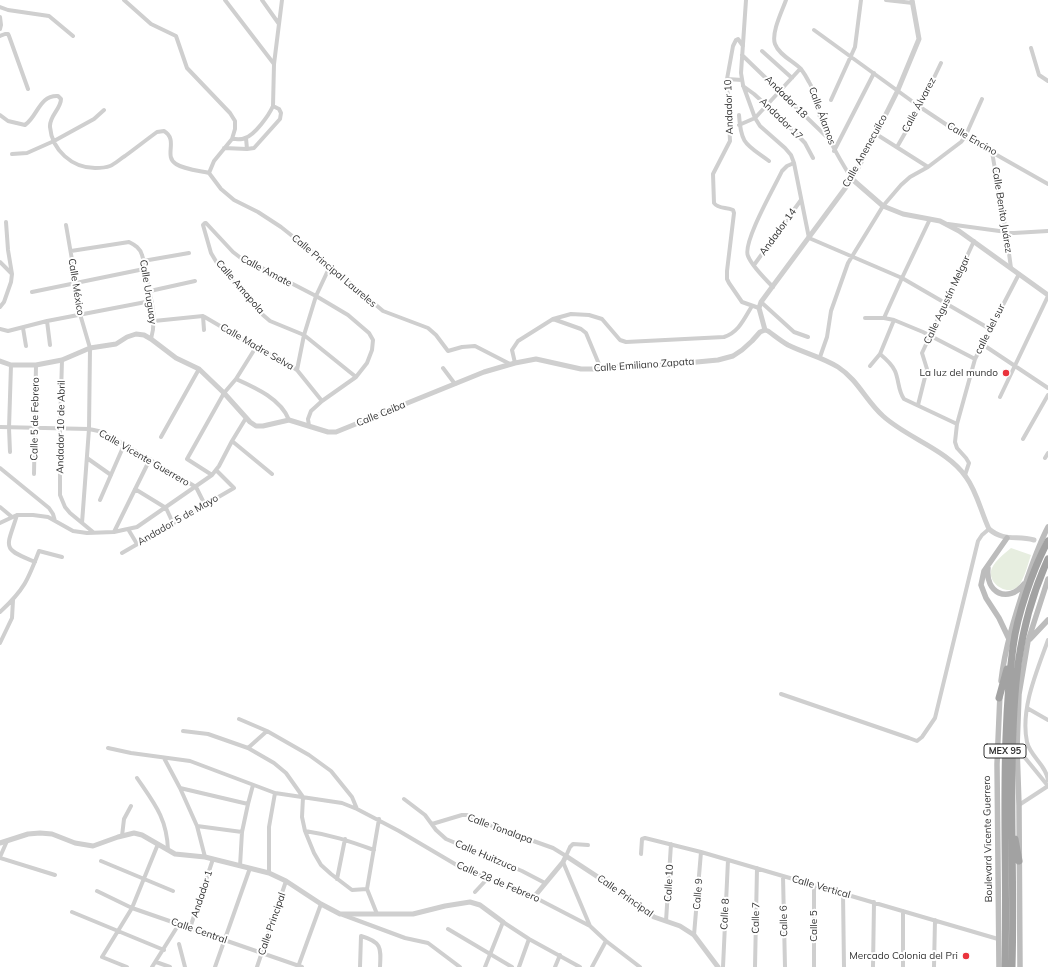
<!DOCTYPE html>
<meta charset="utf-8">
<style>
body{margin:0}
canvas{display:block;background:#fff}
</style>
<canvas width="1048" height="967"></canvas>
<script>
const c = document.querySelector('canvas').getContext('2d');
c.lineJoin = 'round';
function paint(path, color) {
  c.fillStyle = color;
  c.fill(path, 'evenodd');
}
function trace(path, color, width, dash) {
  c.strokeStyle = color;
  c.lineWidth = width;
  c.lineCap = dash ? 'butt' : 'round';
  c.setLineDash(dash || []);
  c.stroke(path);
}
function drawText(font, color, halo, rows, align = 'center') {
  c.font = font + ' Mulish,sans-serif';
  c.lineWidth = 4;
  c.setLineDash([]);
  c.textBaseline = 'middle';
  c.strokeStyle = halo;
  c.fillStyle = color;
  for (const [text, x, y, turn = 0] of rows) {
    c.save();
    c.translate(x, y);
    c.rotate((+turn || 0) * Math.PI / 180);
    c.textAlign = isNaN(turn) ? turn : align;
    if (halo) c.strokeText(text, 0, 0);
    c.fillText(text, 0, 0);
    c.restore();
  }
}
const green = new Path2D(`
 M1011,548l20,7c-3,9 -6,21 -11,29 -10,15 -35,-1 -28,-16 4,-8 12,-14 19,-20z`);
const minor = new Path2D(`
 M124,0l27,24 25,12 11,32 43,45 5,8v8l-3,10 -18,22 -5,12
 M225,0l49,64
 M746,0l-5,73 2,12 12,33 5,8 25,22 6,7 3,8 15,75 93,40 88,51
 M786,0c-4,11 -15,33 -11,44 4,11 18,17 26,25 3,4 6,9 8,13 6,9 6,19 9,29 7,24 20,46 34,68
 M886,0l27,3
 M0,7l8,3 41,6 24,20
 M0,17l1,8 -1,4
 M279,24l3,-24
 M814,30l106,77 45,30 83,47
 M0,36l5,-2h3l1,2 19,53
 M743,46l-5,-7 -2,1 -3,6 -6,33 3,62 -17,33 1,29c4,6 12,4 19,7l1,3 -7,58v8l2,4 13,19 17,6
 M1031,48l8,27 9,6
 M762,51l30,27
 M742,55l86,83
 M727,79l15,1
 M743,86l11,8 31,28 20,21 8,15
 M831,100l24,-53 6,-47
 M0,115l8,6 17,4c13,-9 14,-30 33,-29l3,3c0,10 -12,17 -11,28 2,23 22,41 45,41 4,0 10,0 15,-2 5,-2 10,-7 15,-10 11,-8 21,-16 32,-24l7,-1c15,9 -1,25 12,33 7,5 24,7 33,9
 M739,115c2,30 7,29 30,46
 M739,125l16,-7 45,-49
 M876,134l52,33
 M246,138l1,11
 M232,139c4,0 10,1 13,-1 10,-3 24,-23 28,-32l1,-42 5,-40 -17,-24
 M897,147l23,-40 21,-44
 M224,148l23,1 7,-1 26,-29 1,-6 -2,-4 -6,-3
 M834,151l40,-78
 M992,152l14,80 5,36
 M12,154l15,-1 27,-12 40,-22 10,-9
 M209,173l12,16 13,11 24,12 23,15 49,39 53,45 45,17 8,7 12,16 14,-4 13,-1 35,18
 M948,224l66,9 34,-2
 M66,225l10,58 4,31 10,34 -1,81 -7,94
 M71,251l58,-9c6,3 11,6 13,13 2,5 2,10 3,15 4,23 13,46 6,69
 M143,261l46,-8
 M0,262l11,11
 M754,265l47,-65
 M773,287c-7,-7 -22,-23 -25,-31 -6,-13 27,-70 34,-85l5,-5 7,-3
 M150,291l45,-10
 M32,292l112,-23
 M761,302l33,30 14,5
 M0,307l4,-5 7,-20 1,-8 -4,-24 -2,-28
 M203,316l53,31 31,16 10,7 25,31
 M203,316l1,14
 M865,318h19l10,2 29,12 52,27
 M884,318l18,-40 28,-59
 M553,319l28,10 5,4 15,36
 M47,321l3,24
 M154,321l49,-5
 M23,328l3,18
 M0,329l8,2 39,-10 104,-20
 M982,344l66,44
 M880,354c6,5 12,10 15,17 4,9 3,20 9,28l53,25
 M820,357l7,-20 4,-26 17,-48 35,-57 18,-21 9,-8 18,-10 33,-25 4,-5 17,-38
 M62,360l-2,69v66l5,12 5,6 23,19
 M515,363l-3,-13 6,-9 35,-22 18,-5 18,1 13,4 18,21 6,2 98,-5c15,-5 20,-18 28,-31
 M870,366l10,-12 14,-34
 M443,368l12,16
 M297,370l7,-35 12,-39 14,-30
 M236,379c20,9 45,20 53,41
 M1000,397l48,-101
 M918,405l9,-36 -5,-16 52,-112
 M309,426l-1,-7 3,-8 11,-10 34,-24 11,-14 5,-13 1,-10 -4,-7 -21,-18 -32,-19 -56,-29 -14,-5 -13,-10 -27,-29h-1l-2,2 8,28 6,10 46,52 7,6 34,14 52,42
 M0,427l89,2 14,3 93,55 9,18
 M161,437l38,-68
 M1023,439l25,-44
 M232,441l40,33
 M10,452l-1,-24 2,-63
 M87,458l24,17
 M1045,458l3,-5
 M0,468l49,40 4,6 2,7
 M34,474l2,-109
 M212,475l-25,-16 37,-66 12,-14 20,-32
 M965,475l4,-12 -3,-5 -9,-10 -2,-6 2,-18 18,-65 44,-85
 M135,489l31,19 7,15
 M100,500l24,-55
 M0,507l12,10
 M17,515c-10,33 -17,33 18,47
 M0,523l17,-8h16l15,2 25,14 14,2 27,-1 9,-2 14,-3 75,-52 7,-9 13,-25 14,-23
 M128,529l9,15
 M114,532l36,-73
 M122,553l112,-65 -18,-18
 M0,612c24,-22 28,-32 39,-61l23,6
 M1048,640c-11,31 -28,69 -21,102 3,14 19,23 21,38
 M0,643l12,-25 1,-18
 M781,694l128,44 8,3 5,-4 13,-19 43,-177 4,-6 7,-6
 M1027,708l21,12
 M239,719l28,12 42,24 22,16 21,26 5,12
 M183,731l25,3 40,14 26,15 12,10 17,24
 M108,748l23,5 59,8 85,32 67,10 15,6 42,22 61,36 74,30 56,29 16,15 34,26
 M248,748l19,-17
 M1017,748l31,38
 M164,758l16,30 17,38 8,31
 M137,778c17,25 30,40 31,72
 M180,788l68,16
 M303,797l-1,20 3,14 9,22 7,12 10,9 21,16 15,-1
 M404,799l21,16 11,15 10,9 76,32 23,12
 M1019,805l29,-19
 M432,824l30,-9h5l30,13 56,20 13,8 4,-9 3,-3 15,1
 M197,826l45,6
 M305,831c27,4 44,10 69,19
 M122,836l2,-17 7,-13
 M641,854l1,-15 3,-1 56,14 297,87
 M0,857l7,-16
 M0,858l55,17
 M101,861l72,30
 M563,862l27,64
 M240,866l2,-34 6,-28 5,-19
 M269,873v-46l6,-34
 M783,876l2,91
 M337,879l8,-40
 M97,891l35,17 170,59
 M475,892l13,-14
 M843,893l1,74
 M72,912l92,38
 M377,914l-10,-25 12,-70
 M343,915l62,23 23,5 32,24
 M666,921l5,-77
 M190,928l23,-69
 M448,929l64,38
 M694,935l7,-83
 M179,944l6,23
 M156,962l14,5
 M127,967l-25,-10 30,-49 26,-64
 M152,967l27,-43
 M215,967l35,-99
 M257,967l29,-86
 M298,967l23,-63
 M360,967l1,-31c21,6 20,12 19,31
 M485,967l18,-45 26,17 51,28
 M519,967l10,-28
 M555,967l5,-12
 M592,967l14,-26
 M723,967l5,-107
 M755,967l2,-99
 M814,967v-82
 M873,967l1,-65
 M903,967v-56
 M934,967l1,-47`);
const tertiary = new Path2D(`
 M852,179l31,27 20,8 37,7 19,10 89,64
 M765,330l-6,-22 2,-6 91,-123 24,-45 21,-42 22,-53 -7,-39
 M765,330l3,1c7,5 13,10 20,14 16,8 34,12 50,22 20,13 28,34 45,49 24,22 65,34 83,61 11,15 15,35 23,52 15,13 28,6 45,11
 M0,361l11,4h25l26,-5 28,-12 26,-4 11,-7 9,-3 8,1 7,4 25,19 23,11 25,24 26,29 6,4h7l26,-6 39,12h8l148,-60 31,-9 21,-4 45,10h20l11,-2 53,-2 53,-5 15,-4 9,-6 10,-9 8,-9 5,-2
 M0,843l28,-9 12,-1 12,1 23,9 18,3 25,-9 16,-4 8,2 33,19 30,3 64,16 17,8 35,23 19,10h73l32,-8 25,-4 10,3 23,17
 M534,897l29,-35 3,-6 38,25 50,36 26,9 14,9 24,32`);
const secondary = new Path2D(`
 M1007,538l-23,33 -3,14 5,13 13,20 10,21
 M988,568c-3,25 20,36 36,16
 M1030,639l18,-19
 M1001,681c4,-35 15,-68 26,-102 6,-17 12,-35 21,-52
 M999,967l-2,-203 3,-70
 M1020,967l-1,-162 -2,-57 2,-54 9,-53 20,-62`);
const trunk = new Path2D(`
 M999,698l8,-29
 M1015,839l4,22
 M1005,967c2,-77 -2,-153 1,-230 1,-30 3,-60 7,-90 4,-32 20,-78 35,-106
 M1012,967c2,-66 -1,-132 0,-197 1,-76 4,-141 36,-211`);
const markers = [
 [1006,373,4,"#ea333c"],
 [966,956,4,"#ea333c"]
];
const shields = [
 [1005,751,42]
];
const shieldNames = [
 ["MEX 95",1005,751]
];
const streetNames = [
 ["Andador 18",786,97,45],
 ["Calle Álvarez",919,105,-62],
 ["Andador 10",729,107,-92],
 ["Calle Álamos",822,116,70],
 ["Andador 17",781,119,44],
 ["Calle Encino",972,139,30],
 ["Calle Anenecuilco",865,151,-61],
 ["Calle Benito Juárez",1002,210,81],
 ["Andador 14",778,232,-54],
 ["Calle Amate",266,271,28],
 ["Calle Principal Laureles",334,271,40],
 ["Calle México",76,287,81],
 ["Calle Amapola",240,287,49],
 ["Calle Uruguay",148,292,81],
 ["Calle Agustín Melgar",947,300,-65],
 ["calle del sur",990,329,-63],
 ["Calle Madre Selva",257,347,30],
 ["Calle Emiliano Zapata",644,365,-4],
 ["Calle Ceiba",381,414,-22],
 ["Calle 5 de Febrero",35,419,-89],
 ["Andador 10 de Abril",61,427,-89],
 ["Calle Vicente Guerrero",144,458,30],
 ["Andador 5 de Mayo",178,520,-30],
 ["Calle Tonalapa",500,829,20],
 ["Boulevard Vicente Guerrero",988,839,-91],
 ["Calle Huitzuco",486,856,23],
 ["Calle 28 de Febrero",498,882,23],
 ["Calle 10",669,883,-87],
 ["Calle Vertical",821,887,16],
 ["Andador 1",202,894,-72],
 ["Calle 9",698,894,-85],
 ["Calle Principal",625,896,35],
 ["Calle 8",725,914,-87],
 ["Calle 7",756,918,-89],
 ["Calle 6",784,921,-91],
 ["Calle Principal",272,924,-71],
 ["Calle 5",814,926,-90],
 ["Calle Central",199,931,19]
];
const poiNames = [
 ["La luz del mundo",998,373],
 ["Mercado Colonia del Pri",958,956]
];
paint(green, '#e7eee0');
trace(minor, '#cfcfcf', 4);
trace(tertiary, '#cfcfcf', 5);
trace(secondary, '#bcbcbc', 5.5);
trace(trunk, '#a2a2a2', 7);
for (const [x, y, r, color] of markers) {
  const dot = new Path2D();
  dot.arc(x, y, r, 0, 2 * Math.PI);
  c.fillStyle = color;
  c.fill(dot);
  trace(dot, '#fff', 1.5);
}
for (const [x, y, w] of shields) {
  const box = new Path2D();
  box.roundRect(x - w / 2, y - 7, w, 14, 3);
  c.fillStyle = '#fff';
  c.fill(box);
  trace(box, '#323232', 1);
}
drawText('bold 9px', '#323232', null, shieldNames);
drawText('10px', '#323232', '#fff', streetNames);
drawText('10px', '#323232', '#fff', poiNames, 'right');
</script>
